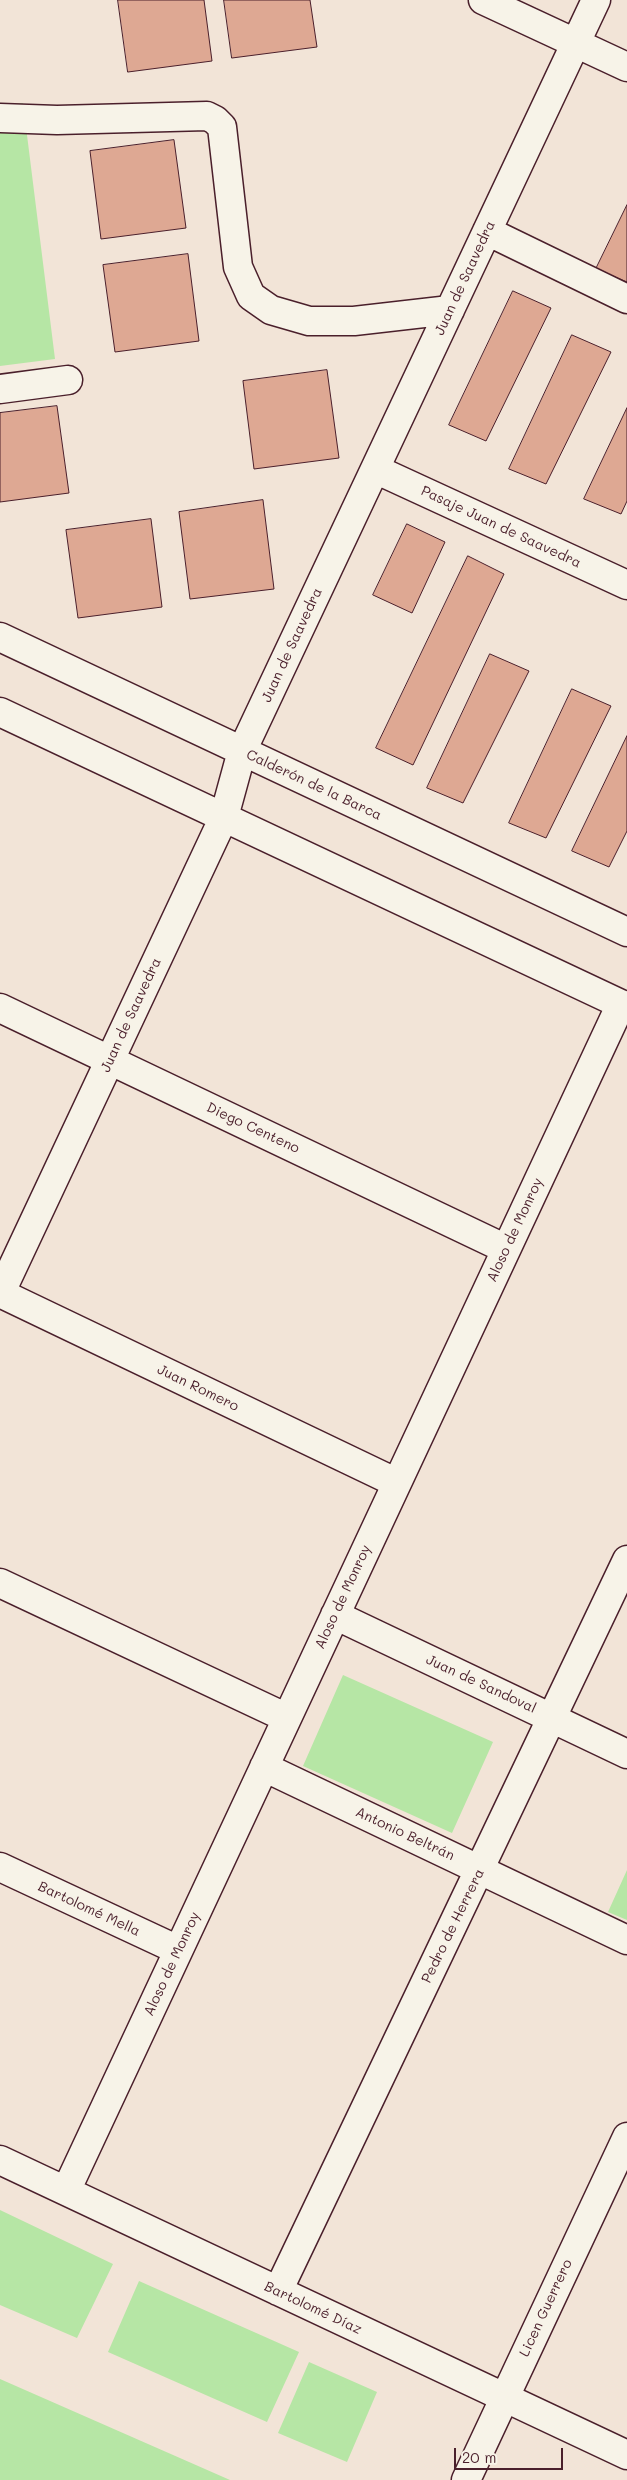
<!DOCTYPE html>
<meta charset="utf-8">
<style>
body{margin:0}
#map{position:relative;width:627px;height:2480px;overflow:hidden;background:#f2e4d7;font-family:Mali,sans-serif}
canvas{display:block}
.scale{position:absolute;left:454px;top:2448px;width:109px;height:22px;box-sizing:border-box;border:2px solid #4a1f2b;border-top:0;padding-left:6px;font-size:15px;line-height:18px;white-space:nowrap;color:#4a1f2b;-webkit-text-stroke:4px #f7f3e8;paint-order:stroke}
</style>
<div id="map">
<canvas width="627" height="2480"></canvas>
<div class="scale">20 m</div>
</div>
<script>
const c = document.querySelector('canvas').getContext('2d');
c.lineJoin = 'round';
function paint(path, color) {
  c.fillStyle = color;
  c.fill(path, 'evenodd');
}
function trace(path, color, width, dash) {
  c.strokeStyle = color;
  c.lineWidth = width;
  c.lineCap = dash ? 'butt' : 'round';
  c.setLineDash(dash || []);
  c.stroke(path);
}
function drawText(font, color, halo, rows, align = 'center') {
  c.font = font + ' Mali,sans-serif';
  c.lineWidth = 4;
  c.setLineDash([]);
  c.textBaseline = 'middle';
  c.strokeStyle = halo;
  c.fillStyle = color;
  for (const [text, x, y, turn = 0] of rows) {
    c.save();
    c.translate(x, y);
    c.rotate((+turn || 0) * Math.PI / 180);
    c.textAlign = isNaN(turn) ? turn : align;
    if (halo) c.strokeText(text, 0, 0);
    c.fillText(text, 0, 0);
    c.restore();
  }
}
const green = new Path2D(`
 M23,103l32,256 -55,7v-261z
 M343,1675l150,67 -41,91 -149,-67z
 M627,1870v50l-19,-8z
 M0,2210l113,54 -36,74 -77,-33z
 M139,2281l160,71 -32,70 -159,-70z
 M309,2362l68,30 -30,70 -69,-29z
 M0,2379l230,101h-230z`);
const building = new Path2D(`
 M118,0h86l8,61 -84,11z
 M224,0h86l7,47 -85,11z
 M174,140l12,88 -85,11 -11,-88z
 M627,205v77l-31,-13z
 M188,254l11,87 -84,11 -12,-87z
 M513,291l38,17 -65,133 -37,-16z
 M572,335l39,17 -65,132 -37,-15z
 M327,370l12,88 -85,11 -11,-88z
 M57,406l12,87 -69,9v-89z
 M627,408v93l-6,13 -37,-15z
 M263,500l11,89 -84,10 -11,-87z
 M151,519l11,88 -84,11 -12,-88z
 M407,524l38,18 -33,71 -39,-18z
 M468,556l36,18 -91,191 -37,-17z
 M490,654l39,17 -66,132 -36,-15z
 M572,689l39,17 -65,132 -37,-15z
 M627,736v95l-18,36 -37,-16z`);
const minor = new Path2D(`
 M483,0l144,67
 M0,118l57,2 150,-4 8,4 7,7 16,140 13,29 20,14 38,11h45l96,-11
 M487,231l140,68
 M0,389l68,-9
 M375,469l252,116
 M0,637l627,295
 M0,712l627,295
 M0,1008l506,241
 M0,1293l397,190
 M0,1294l224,-477 18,-66 354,-751
 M0,1583l287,135
 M335,1615l292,139
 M264,1767l363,173
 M0,1867l178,83
 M0,2160l627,295
 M66,2191l555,-1187
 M278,2291l349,-731
 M466,2480l161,-343`);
const streetNames = [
 ["Juan de Saavedra",465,278,-65],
 ["Pasaje Juan de Saavedra",501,527,25],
 ["Juan de Saavedra",292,645,-65],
 ["Calderón de la Barca",314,785,25],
 ["Juan de Saavedra",131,1015,-65],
 ["Diego Centeno",253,1128,25],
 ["Aloso de Monroy",515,1230,-65],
 ["Juan Romero",198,1388,26],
 ["Aloso de Monroy",343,1597,-65],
 ["Juan de Sandoval",481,1684,25],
 ["Antonio Beltrán",405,1834,25],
 ["Bartolomé Mella",89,1909,25],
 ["Pedro de Herrera",453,1926,-64],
 ["Aloso de Monroy",172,1964,-65],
 ["Bartolomé Díaz",313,2308,25],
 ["Licen Guerrero",546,2308,-65]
];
paint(green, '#b6e6a5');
paint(building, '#dea893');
trace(building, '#4a1f2b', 1);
trace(minor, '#4a1f2b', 31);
trace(minor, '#f7f3e8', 28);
drawText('14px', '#4a1f2b', '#f7f3e8', streetNames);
</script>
